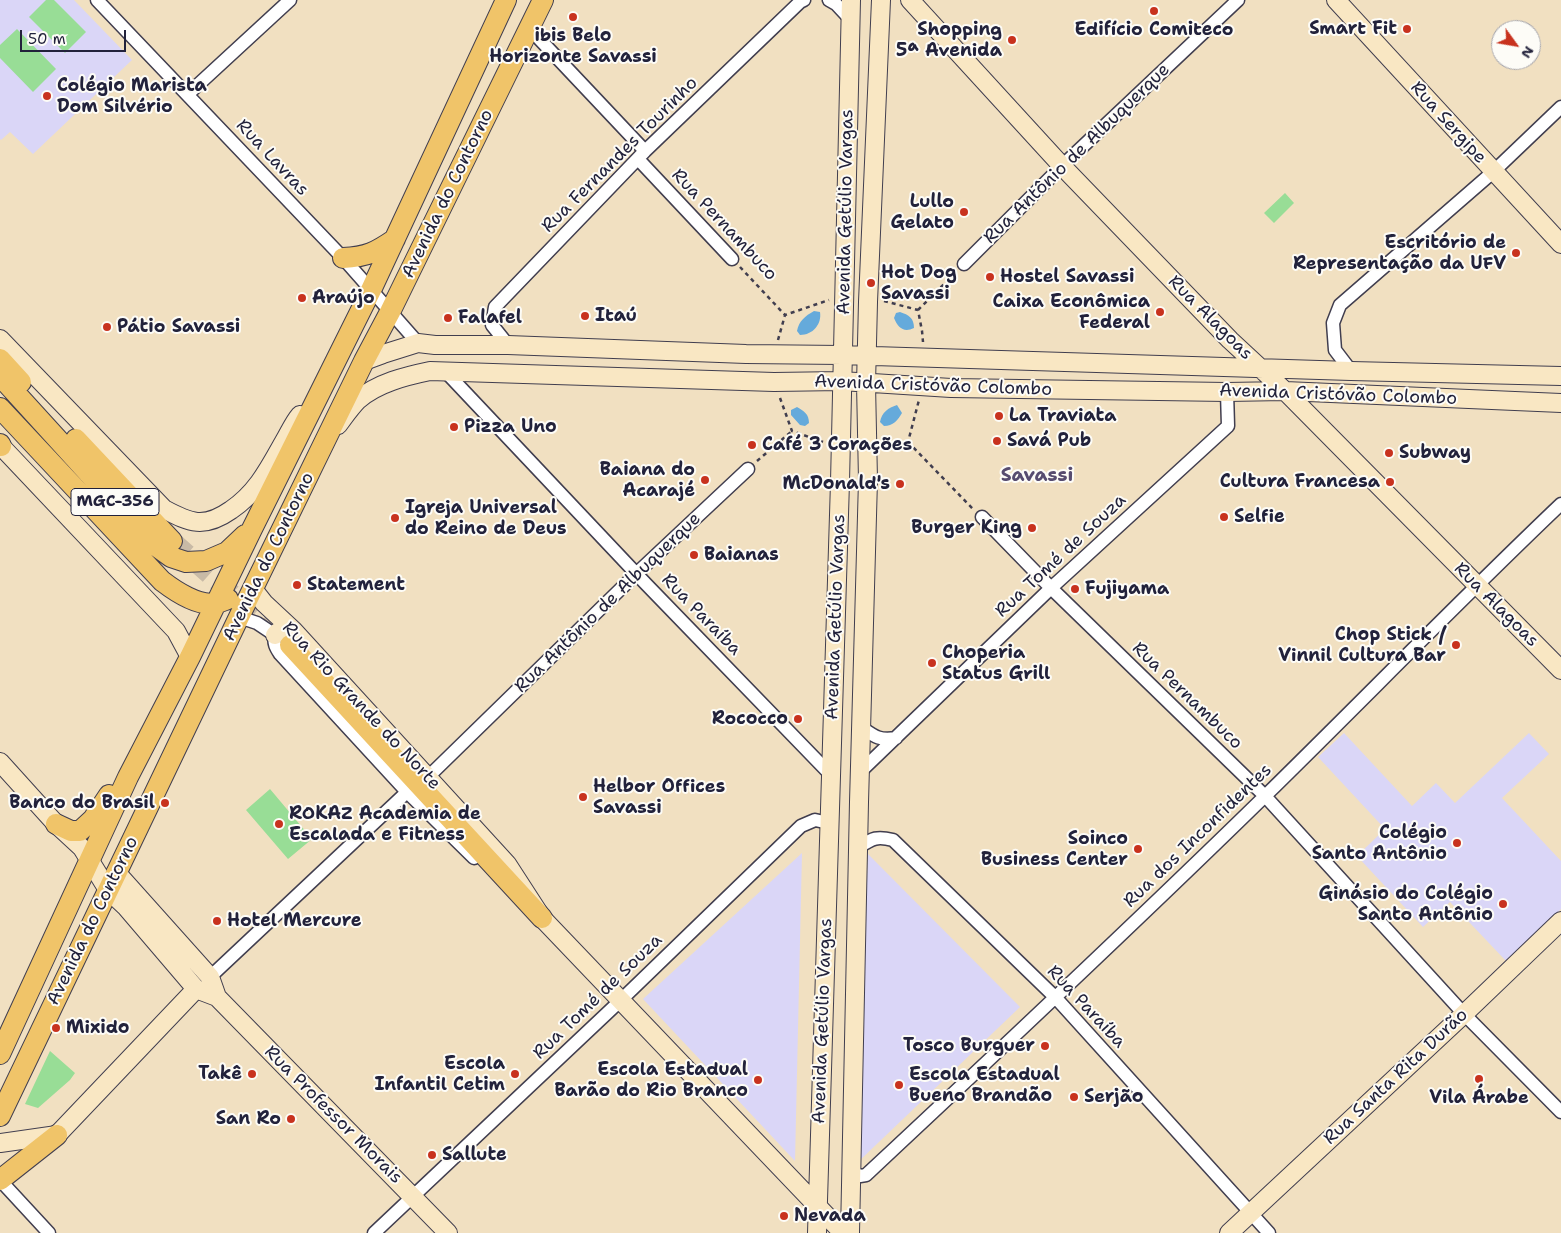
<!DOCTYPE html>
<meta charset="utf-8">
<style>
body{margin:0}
#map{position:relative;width:1561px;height:1233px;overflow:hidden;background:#f1e0c1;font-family:"Shantell Sans",sans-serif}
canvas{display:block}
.north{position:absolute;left:1491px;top:20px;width:50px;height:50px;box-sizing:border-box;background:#fdfcf7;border:1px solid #a5a5ac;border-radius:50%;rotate:122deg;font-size:14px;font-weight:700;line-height:20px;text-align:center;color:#22223b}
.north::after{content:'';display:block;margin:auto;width:18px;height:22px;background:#c8321e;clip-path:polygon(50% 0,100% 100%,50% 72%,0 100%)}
.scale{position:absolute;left:20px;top:30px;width:106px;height:22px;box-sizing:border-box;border:2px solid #22223b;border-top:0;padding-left:6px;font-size:15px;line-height:18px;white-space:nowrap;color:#22223b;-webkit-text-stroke:4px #fdfcf7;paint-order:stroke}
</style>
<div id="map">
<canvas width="1561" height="1233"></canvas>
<div class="north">N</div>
<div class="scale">50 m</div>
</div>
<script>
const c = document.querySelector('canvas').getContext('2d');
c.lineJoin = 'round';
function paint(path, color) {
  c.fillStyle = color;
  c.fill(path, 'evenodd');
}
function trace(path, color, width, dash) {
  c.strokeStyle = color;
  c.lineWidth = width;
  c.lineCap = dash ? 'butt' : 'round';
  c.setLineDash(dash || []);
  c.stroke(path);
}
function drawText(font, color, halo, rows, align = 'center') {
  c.font = font + ' "Shantell Sans",sans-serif';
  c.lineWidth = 4;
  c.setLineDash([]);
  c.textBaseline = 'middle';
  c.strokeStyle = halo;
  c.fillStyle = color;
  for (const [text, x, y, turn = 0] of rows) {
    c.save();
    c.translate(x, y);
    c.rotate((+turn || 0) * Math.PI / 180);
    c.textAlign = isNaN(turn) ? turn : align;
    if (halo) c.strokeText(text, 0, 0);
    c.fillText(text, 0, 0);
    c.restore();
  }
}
const built = new Path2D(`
 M0,0h74l58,60 -99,94 -23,-22 -9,8 -1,-1z
 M1344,733l68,73 24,-23 19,20 74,-70 20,21 -47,44 59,63v48l-55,52 -56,-59 -27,25 -66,-71 28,-27 -67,-72z
 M802,853l-7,308 -152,-162z
 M868,854l152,153 -164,157z`);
const green = new Path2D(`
 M46,0h8l32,32 -21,21 -36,-36z
 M17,29l39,40 -23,23 -33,-34v-13z
 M1285,193l9,10 -20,20 -10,-10z
 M270,789l42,50 -24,20 -42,-49z
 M50,1051l25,22 -5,7 -32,28 -13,-4z`);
const water = new Path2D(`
 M814,311l6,1c2,12 -7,23 -20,23l-3,-4c2,-10 8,-15 17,-20z
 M900,312c9,3 14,6 14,16 -10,5 -16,0 -20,-10l2,-5z
 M897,405l5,8c-4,7 -9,13 -18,13l-4,-4c2,-10 8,-14 17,-17z
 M797,407c7,4 12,7 12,16l-4,3 -5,-1 -9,-10v-5z`);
const primaryTunnel = new Path2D(`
 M172,541l105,93`);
const path = new Path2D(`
 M740,267l45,48
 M884,301l34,9 4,21 1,11
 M918,310l38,-38
 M778,340l7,-25 44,-15
 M780,398l12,33 34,12
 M908,442l65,67
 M882,446l26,-4 11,-42
 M757,461l35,-30`);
const street = new Path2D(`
 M97,0l246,258 75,85
 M829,0l7,4 14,15
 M529,28l116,123
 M188,94l102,-94
 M638,159l94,100
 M964,264l98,-98 176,-166
 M508,345l-16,-20 3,-18 150,-156 155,-149 4,-2
 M445,371l201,213 184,190
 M1351,371l-16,-21 -2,-27 7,-18 153,-133 68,-65
 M982,517l69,71 214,208 199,218 97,98
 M239,617l18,6 18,12c-2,8 1,13 5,19l127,138 67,66
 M861,727c13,9 18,14 35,11
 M860,772l191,-184 177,-162 -1,-34
 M427,778l210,-205 111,-104
 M859,847c14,-9 18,-11 34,-7l163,158 213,235
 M210,977l197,-185
 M851,1171l9,5 6,-1c134,-125 267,-250 398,-378 99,-97 196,-197 297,-293
 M0,1180l49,53
 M374,1233l246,-232 181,-175 14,-6 14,3`);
const secondary = new Path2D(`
 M910,0l152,166 168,174 55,51 276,279
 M1336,0l225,244
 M0,339l164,170c26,14 40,20 67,1 27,-18 39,-44 55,-72 4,-7 8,-16 14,-23
 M364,361l19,-7 35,-11 17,2h73l238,9 96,1 509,16 210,5
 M338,425c6,-8 13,-18 20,-25 19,-17 48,-24 72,-29l344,11 67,-1 110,7 276,4 58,-1 276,12
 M0,445l176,186 14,26
 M253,589l11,14 29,27 214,234 35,54 301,315
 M275,635c6,-7 10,-7 18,-5
 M0,762l56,62 26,24 26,42 18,17 70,82 21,8 231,236
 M116,872l94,105 7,20
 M0,1143l57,-8 139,-146
 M817,1233l23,-751 11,-482
 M850,1233l9,-431 9,-322 -2,-96 2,-82 13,-302
 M1229,1233l235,-219 97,-93`);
const primary = new Path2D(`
 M343,258c24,-1 33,-6 52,-19
 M0,359l21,23
 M0,376l153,168 18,13 15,5 20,-1 21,-9 18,-17
 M0,408l162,173c13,10 37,26 54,22 4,0 8,-3 12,-4
 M76,439l96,102
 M0,444l1,2
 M290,645l252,273
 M56,824l15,7h9l13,-12 16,-24
 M0,1054l128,-277 62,-120 62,-128 119,-239 135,-290
 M0,1116l239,-499 125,-256 26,-49 153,-312
 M0,1180l57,-45`);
const markers = [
 [1154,11,5,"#c8321e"],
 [573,17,5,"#c8321e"],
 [1407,29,5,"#c8321e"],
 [1012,40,5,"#c8321e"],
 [47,96,5,"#c8321e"],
 [964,212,5,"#c8321e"],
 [1516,253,5,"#c8321e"],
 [990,277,5,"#c8321e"],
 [871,283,5,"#c8321e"],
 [302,298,5,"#c8321e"],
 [1160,312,5,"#c8321e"],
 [585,316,5,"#c8321e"],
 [448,318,5,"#c8321e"],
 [107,327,5,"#c8321e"],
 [999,416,5,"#c8321e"],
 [454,427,5,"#c8321e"],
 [997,441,5,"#c8321e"],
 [752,445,5,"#c8321e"],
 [1389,453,5,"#c8321e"],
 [705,480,5,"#c8321e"],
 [1390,482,5,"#c8321e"],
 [900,484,5,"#c8321e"],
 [1224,517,5,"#c8321e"],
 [395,518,5,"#c8321e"],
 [1032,528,5,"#c8321e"],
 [694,555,5,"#c8321e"],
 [297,585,5,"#c8321e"],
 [1075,589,5,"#c8321e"],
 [1456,645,5,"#c8321e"],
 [932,663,5,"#c8321e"],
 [798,719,5,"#c8321e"],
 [583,797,5,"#c8321e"],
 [165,803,5,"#c8321e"],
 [279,824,5,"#c8321e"],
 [1457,843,5,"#c8321e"],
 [1138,849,5,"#c8321e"],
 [1503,904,5,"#c8321e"],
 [217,921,5,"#c8321e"],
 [56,1028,5,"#c8321e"],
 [1045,1046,5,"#c8321e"],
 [252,1074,5,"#c8321e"],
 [515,1074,5,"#c8321e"],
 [1479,1079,5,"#c8321e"],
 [758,1080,5,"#c8321e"],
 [899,1085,5,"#c8321e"],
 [1074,1097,5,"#c8321e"],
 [291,1119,5,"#c8321e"],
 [432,1155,5,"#c8321e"],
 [784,1216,5,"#c8321e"]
];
const shields = [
 [115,502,88]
];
const shieldNames = [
 ["MGC-356",115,502]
];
const poiNames = [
 ["Smart Fit",1397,29,"right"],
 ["Shopping",1002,30,"right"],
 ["5ª Avenida",1002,51,"right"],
 ["Edifício Comiteco",1154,30,"center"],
 ["ibis Belo",573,36,"center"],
 ["Horizonte Savassi",573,57,"center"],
 ["Colégio Marista",57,86],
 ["Dom Silvério",57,107],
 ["Lullo",954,202,"right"],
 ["Gelato",954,223,"right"],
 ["Escritório de",1506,243,"right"],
 ["Representação da UFV",1506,264,"right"],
 ["Hot Dog",881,273],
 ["Savassi",881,294],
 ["Hostel Savassi",1000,277],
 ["Araújo",312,298],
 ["Caixa Econômica",1150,302,"right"],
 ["Federal",1150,323,"right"],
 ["Itaú",595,316],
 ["Falafel",458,318],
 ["Pátio Savassi",117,327],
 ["La Traviata",1009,416],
 ["Pizza Uno",464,427],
 ["Savá Pub",1007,441],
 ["Café 3 Corações",762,445],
 ["Subway",1399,453],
 ["Baiana do",695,470,"right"],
 ["Acarajé",695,491,"right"],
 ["Cultura Francesa",1380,482,"right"],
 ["McDonald's",890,484,"right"],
 ["Igreja Universal",405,508],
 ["do Reino de Deus",405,529],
 ["Selfie",1234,517],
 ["Burger King",1022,528,"right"],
 ["Baianas",704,555],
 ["Statement",307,585],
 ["Fujiyama",1085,589],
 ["Chop Stick /",1446,635,"right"],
 ["Vinnil Cultura Bar",1446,656,"right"],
 ["Choperia",942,653],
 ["Status Grill",942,674],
 ["Rococco",788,719,"right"],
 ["Helbor Offices",593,787],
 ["Savassi",593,808],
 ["Banco do Brasil",155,803,"right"],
 ["ROKAZ Academia de",289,814],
 ["Escalada e Fitness",289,835],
 ["Colégio",1447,833,"right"],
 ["Santo Antônio",1447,854,"right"],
 ["Soinco",1128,839,"right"],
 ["Business Center",1128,860,"right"],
 ["Ginásio do Colégio",1493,894,"right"],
 ["Santo Antônio",1493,915,"right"],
 ["Hotel Mercure",227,921],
 ["Mixido",66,1028],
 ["Tosco Burguer",1035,1046,"right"],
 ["Escola",505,1064,"right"],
 ["Infantil Cetim",505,1085,"right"],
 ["Escola Estadual",748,1070,"right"],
 ["Barão do Rio Branco",748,1091,"right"],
 ["Takê",242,1074,"right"],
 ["Escola Estadual",909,1075],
 ["Bueno Brandão",909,1096],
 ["Serjão",1084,1097],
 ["Vila Árabe",1479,1098,"center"],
 ["San Ro",281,1119,"right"],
 ["Sallute",442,1155],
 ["Nevada",794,1216]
];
const streetNames = [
 ["Rua Sergipe",1448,123,48],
 ["Rua Antônio de Albuquerque",1077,154,-44],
 ["Rua Fernandes Tourinho",620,155,-45],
 ["Rua Lavras",272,158,47],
 ["Avenida do Contorno",448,194,-64],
 ["Avenida Getúlio Vargas",846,212,-89],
 ["Rua Pernambuco",724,225,47],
 ["Rua Alagoas",1210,318,45],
 ["Avenida Cristóvão Colombo",933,386,2],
 ["Avenida Cristóvão Colombo",1338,395,2],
 ["Rua Tomé de Souza",1061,556,-43],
 ["Avenida do Contorno",269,557,-64],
 ["Rua Antônio de Albuquerque",608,603,-44],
 ["Rua Alagoas",1496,605,45],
 ["Rua Paraíba",701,615,46],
 ["Avenida Getúlio Vargas",836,617,-88],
 ["Rua Pernambuco",1187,696,44],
 ["Rua Rio Grande do Norte",361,706,47],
 ["Rua dos Inconfidentes",1198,836,-44],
 ["Avenida do Contorno",93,921,-64],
 ["Rua Tomé de Souza",598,997,-44],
 ["Rua Paraíba",1086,1007,47],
 ["Avenida Getúlio Vargas",823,1021,-88],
 ["Rua Santa Rita Durão",1396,1077,-43],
 ["Rua Professor Morais",333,1115,45]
];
const neighbourhoodNames = [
 ["Savassi",1037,476]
];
paint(built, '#dad6f7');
paint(green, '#98dd96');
paint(water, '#65aadb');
trace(primaryTunnel, '#c8baa6', 20, [20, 10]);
trace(street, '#413e4f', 15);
trace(secondary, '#413e4f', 20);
trace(primary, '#413e4f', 22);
trace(path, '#413e4f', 2.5, [4, 4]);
trace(street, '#fff', 12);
trace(secondary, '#f9e7c3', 18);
trace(primary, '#f0c469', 20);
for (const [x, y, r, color] of markers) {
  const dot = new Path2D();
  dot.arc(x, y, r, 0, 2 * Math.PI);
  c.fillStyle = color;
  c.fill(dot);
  trace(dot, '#fdfcf7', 2);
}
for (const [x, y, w] of shields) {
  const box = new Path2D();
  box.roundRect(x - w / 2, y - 13.5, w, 27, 4);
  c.fillStyle = '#fdfcf7';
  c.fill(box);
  trace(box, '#22223b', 1);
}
drawText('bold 16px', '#22223b', null, shieldNames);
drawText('bold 18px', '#22223b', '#fdfcf7', poiNames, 'left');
drawText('18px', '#22223b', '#fdfcf7', streetNames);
drawText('bold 19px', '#574c6f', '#fdfcf7', neighbourhoodNames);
</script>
